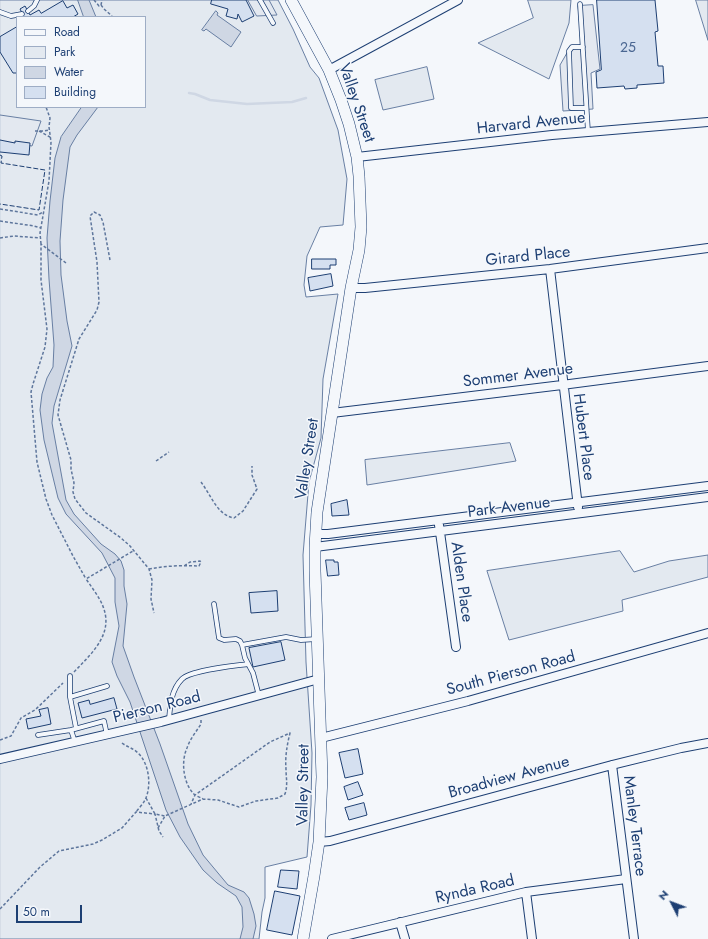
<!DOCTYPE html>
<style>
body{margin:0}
#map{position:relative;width:708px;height:939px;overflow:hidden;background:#f4f7fb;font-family:Jost,sans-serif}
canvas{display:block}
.legend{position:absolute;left:16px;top:16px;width:130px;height:92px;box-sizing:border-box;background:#f4f7fb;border:1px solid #9eadc5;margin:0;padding:5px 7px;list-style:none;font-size:12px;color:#1d3f73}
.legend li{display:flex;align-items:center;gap:8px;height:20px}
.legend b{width:20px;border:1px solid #9eadc5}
.north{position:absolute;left:652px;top:883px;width:40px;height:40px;-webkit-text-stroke:3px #f4f7fb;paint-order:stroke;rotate:312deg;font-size:11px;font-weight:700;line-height:16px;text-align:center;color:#1d3f73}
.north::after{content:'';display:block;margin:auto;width:14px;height:18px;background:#1d3f73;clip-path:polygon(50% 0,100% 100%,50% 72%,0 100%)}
.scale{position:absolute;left:16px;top:905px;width:66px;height:18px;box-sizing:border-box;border:2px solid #1d3f73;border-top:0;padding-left:5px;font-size:12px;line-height:14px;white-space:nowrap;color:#1d3f73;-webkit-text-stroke:3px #f4f7fb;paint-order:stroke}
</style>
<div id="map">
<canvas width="708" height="939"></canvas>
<ul class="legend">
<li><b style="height:5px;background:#f4f7fb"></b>Road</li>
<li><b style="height:11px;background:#e3e9f0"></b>Park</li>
<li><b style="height:11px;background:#cfd7e4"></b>Water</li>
<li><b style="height:11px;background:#d5e0f0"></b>Building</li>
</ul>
<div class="north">N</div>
<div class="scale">50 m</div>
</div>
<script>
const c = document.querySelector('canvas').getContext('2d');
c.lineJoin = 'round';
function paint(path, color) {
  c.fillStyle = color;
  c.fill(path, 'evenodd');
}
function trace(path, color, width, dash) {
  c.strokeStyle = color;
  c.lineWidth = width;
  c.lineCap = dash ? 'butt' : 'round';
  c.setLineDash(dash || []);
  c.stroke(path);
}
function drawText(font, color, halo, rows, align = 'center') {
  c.font = font + ' Jost,sans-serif';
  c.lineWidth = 3;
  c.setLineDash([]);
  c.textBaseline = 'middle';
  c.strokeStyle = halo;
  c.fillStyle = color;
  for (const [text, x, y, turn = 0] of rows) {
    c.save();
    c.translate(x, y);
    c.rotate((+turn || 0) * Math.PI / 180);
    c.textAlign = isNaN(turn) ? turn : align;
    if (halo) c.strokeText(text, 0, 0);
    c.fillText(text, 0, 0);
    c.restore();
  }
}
const green = new Path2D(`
 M0,0h278l15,29 17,38 9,11 19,52 9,49 -4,46 -23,2 -13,29 -3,29 2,12 32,-3 -15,85 -2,59 -12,44 -6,73 3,107 6,91 -1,52 -4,52 -42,10v31l-3,14 -3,27h-259zM17,17h128v90h-128z
 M528,0h43l-2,23 -20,56 -71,-36 55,-25z
 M696,0h12v40z
 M427,67l7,32 -51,11 -8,-30z
 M510,443l6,18 -149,24 -2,-25z
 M620,551l14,21 35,-11 39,-6v22l-86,23 1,11 -114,29 -22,-69z`);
const parking = new Path2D(`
 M248,0h21l8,15 -20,1z
 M593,5l7,64 -9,4 2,36 -30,2 -3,-46 11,-19 11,-1 -4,-39z
 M0,115l41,6 -9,25 -32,-5z`);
const water = new Path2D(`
 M78,0h11l7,17h-12z
 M216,11l2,2 -1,2 24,17 -10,15 -25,-18 -2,2 -2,-1z
 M82,107h16l-21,28 -7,12 -7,53 -3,41 1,34 6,46 5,25 -18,60 -2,17 14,77 8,14 27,30 14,10 6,7 3,9v16l3,18 -4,42 11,31 26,67 28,80 15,31 25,30 16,7 5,6 5,16 2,12 -3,13h-13l3,-12 -1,-20 -6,-11 -19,-13 -14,-13 -23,-33 -14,-27 -36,-108 -13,-26 -5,-14 7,-36 -4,-24v-24l-13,-25 -36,-39 -8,-16 -14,-58 -4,-30 2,-16 5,-16 6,-11 1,-22 -5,-66 -2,-41 3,-37 5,-43 6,-21z`);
const stream = new Path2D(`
 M189,93l6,1 15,6 37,4 45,-2 14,-4`);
const building = new Path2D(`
 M212,0h34l8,16 -12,6 -4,-8 -1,5 -11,-3 2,-7 -17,-5z
 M597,0h58l3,31 -3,1 3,34h5l1,17 -27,2v3l-12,1 -1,-3 -27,2 -1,-16 5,-2z
 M63,1l4,7 6,-3 5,9 -5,3h-49l-4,-8 5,-3 5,9 9,-5 2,3z
 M17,27v46h-4l-13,-21v-15z
 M0,140l15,3v-2l15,2 -1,12 -29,-3z
 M312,259h24v6h-6v4h-18z
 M331,274l2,12 -23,5 -2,-13z
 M347,500l2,15 -17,1 -1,-12z
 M326,560h8v2h4l1,13 -11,1z
 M277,591l1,20 -27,2 -2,-20z
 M281,642l4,18 -32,7 -4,-19z
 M114,698l3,11 -35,9 -4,-15 11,-3 1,4z
 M48,708l3,16 -23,5 -2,-10 15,-3 -2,-6z
 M358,749l5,25 -18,4 -6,-25z
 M358,782l5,13 -15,5 -4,-13z
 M364,803l3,12 -18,5 -4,-12z
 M281,870l18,1 -2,18 -19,-2z
 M275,891l25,5 -8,39 -25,-5z`);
const path = new Path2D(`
 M94,0l5,6 2,-1 1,-5
 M101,5l3,4 8,7
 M35,131h9l5,-1
 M39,131l11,6
 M0,209l38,6 5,-3
 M0,221l34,5 7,2
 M0,238l14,-2 26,2
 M41,244l-1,-11 9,-52 2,-39 -2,-15 1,-9 -4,-11
 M110,260l-7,-38 -3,-7 -6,-3 -4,4 7,46 2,40 -2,8 -18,29 -19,61 -2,15 13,45v9l3,14 -1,9 2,7 11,14 35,25 9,8 19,23 3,11 -1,19 3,14
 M66,263l-25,-19v36l6,49 -2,18 -12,37 -2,8 6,70 9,37 6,16 21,41 13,23
 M156,461l13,-9
 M201,482c10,13 16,33 33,36l9,-7 14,-22 -5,-14v-9
 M149,569c16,-3 34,-4 50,-3l2,-4 -1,-1 -10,1 -6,4
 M74,672c20,-21 43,-41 26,-72 -4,-7 -9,-14 -14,-21l47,-28
 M201,720v4c-5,8 -11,15 -14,24 -6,13 -4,34 6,45 2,3 7,4 10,6
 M0,740l11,-4 10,-18 14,-8 28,-27
 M122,743c5,4 11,5 16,10 11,10 14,33 7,47 -2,4 -6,8 -9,12
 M146,798l9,16 10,2
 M158,828l7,-12 38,-17 15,1 21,7 17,-6 22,-3 7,-4c3,-9 1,-16 1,-25 -1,-12 1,-24 4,-36l-20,9 -75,53 -4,9
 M0,909l40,-42 19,-16 34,-7 9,-4 20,-12 14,-16 19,2 4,17 4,6`);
const lane = new Path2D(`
 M260,0l13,23
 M580,4l8,128
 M28,11l6,-5 3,-6
 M0,12l11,4 11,-2
 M583,47h-11l-3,4 2,57h15
 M214,604l5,34 5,2 12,-1 4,2 2,4 3,13 8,15 6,23
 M242,645l44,-8 15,3 16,-1
 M70,676v21l6,31
 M70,697l37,-11
 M169,720c1,-14 2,-30 13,-41 9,-9 52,-13 66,-15
 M71,730l4,12
 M38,735l33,-5 33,-9 3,14`);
const street = new Path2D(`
 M329,70l129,-70
 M357,157l195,-22 156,-13
 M550,269l28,238
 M351,288h14l185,-19 158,-21
 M332,413l230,-28 146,-19
 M439,525l17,122
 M315,534h13l380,-48
 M315,547l393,-50
 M321,738l147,-37 240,-68
 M0,759l161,-37 158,-43
 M612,765l22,174
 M319,842l11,-1 282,-76 69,-17 27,-5
 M526,892l6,47
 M400,922l5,17
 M332,939l194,-47 100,-13`);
const secondary = new Path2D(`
 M291,0l38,70 12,30 8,24 8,33 2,19 2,51 -2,23 -8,38 -34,224 -2,35v24l7,206 -3,65 -5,34 -11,63`);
const fence = new Path2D(`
 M0,155l2,1 -1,7 44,7 -6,40 -39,-6`);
const numberNames = [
 ["25",628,49]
];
const streetNames = [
 ["Valley Street",356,103,71],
 ["Harvard Avenue",531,124,-6],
 ["Girard Place",528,257,-6],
 ["Sommer Avenue",518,376,-7],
 ["Hubert Place",583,437,83],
 ["Valley Street",308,459,-81],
 ["Park Avenue",509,508,-7],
 ["Alden Place",461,582,82],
 ["South Pierson Road",511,674,-15],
 ["Pierson Road",157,708,-14],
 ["Broadview Avenue",509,778,-15],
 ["Valley Street",304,785,-89],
 ["Manley Terrace",634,826,83],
 ["Rynda Road",475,890,-13]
];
paint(green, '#e3e9f0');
trace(green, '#687fa3', 1);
paint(parking, '#e3e8f0');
trace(parking, '#687fa3', 1);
paint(water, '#cfd7e4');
trace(water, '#687fa3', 1);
trace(stream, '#cfd7e4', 2.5);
paint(building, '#d5e0f0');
trace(building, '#1d3f73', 1);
trace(lane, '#1d3f73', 5.5);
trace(street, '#1d3f73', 10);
trace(secondary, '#1d3f73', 12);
trace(path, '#5e769c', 1.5, [3, 2]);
trace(lane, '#f4f7fb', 4);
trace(street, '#f4f7fb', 8);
trace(secondary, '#f4f7fb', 11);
trace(fence, '#1d3f73', 1, [5, 2]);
drawText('14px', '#4b6792', null, numberNames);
drawText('16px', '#1d3f73', '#f4f7fb', streetNames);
</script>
